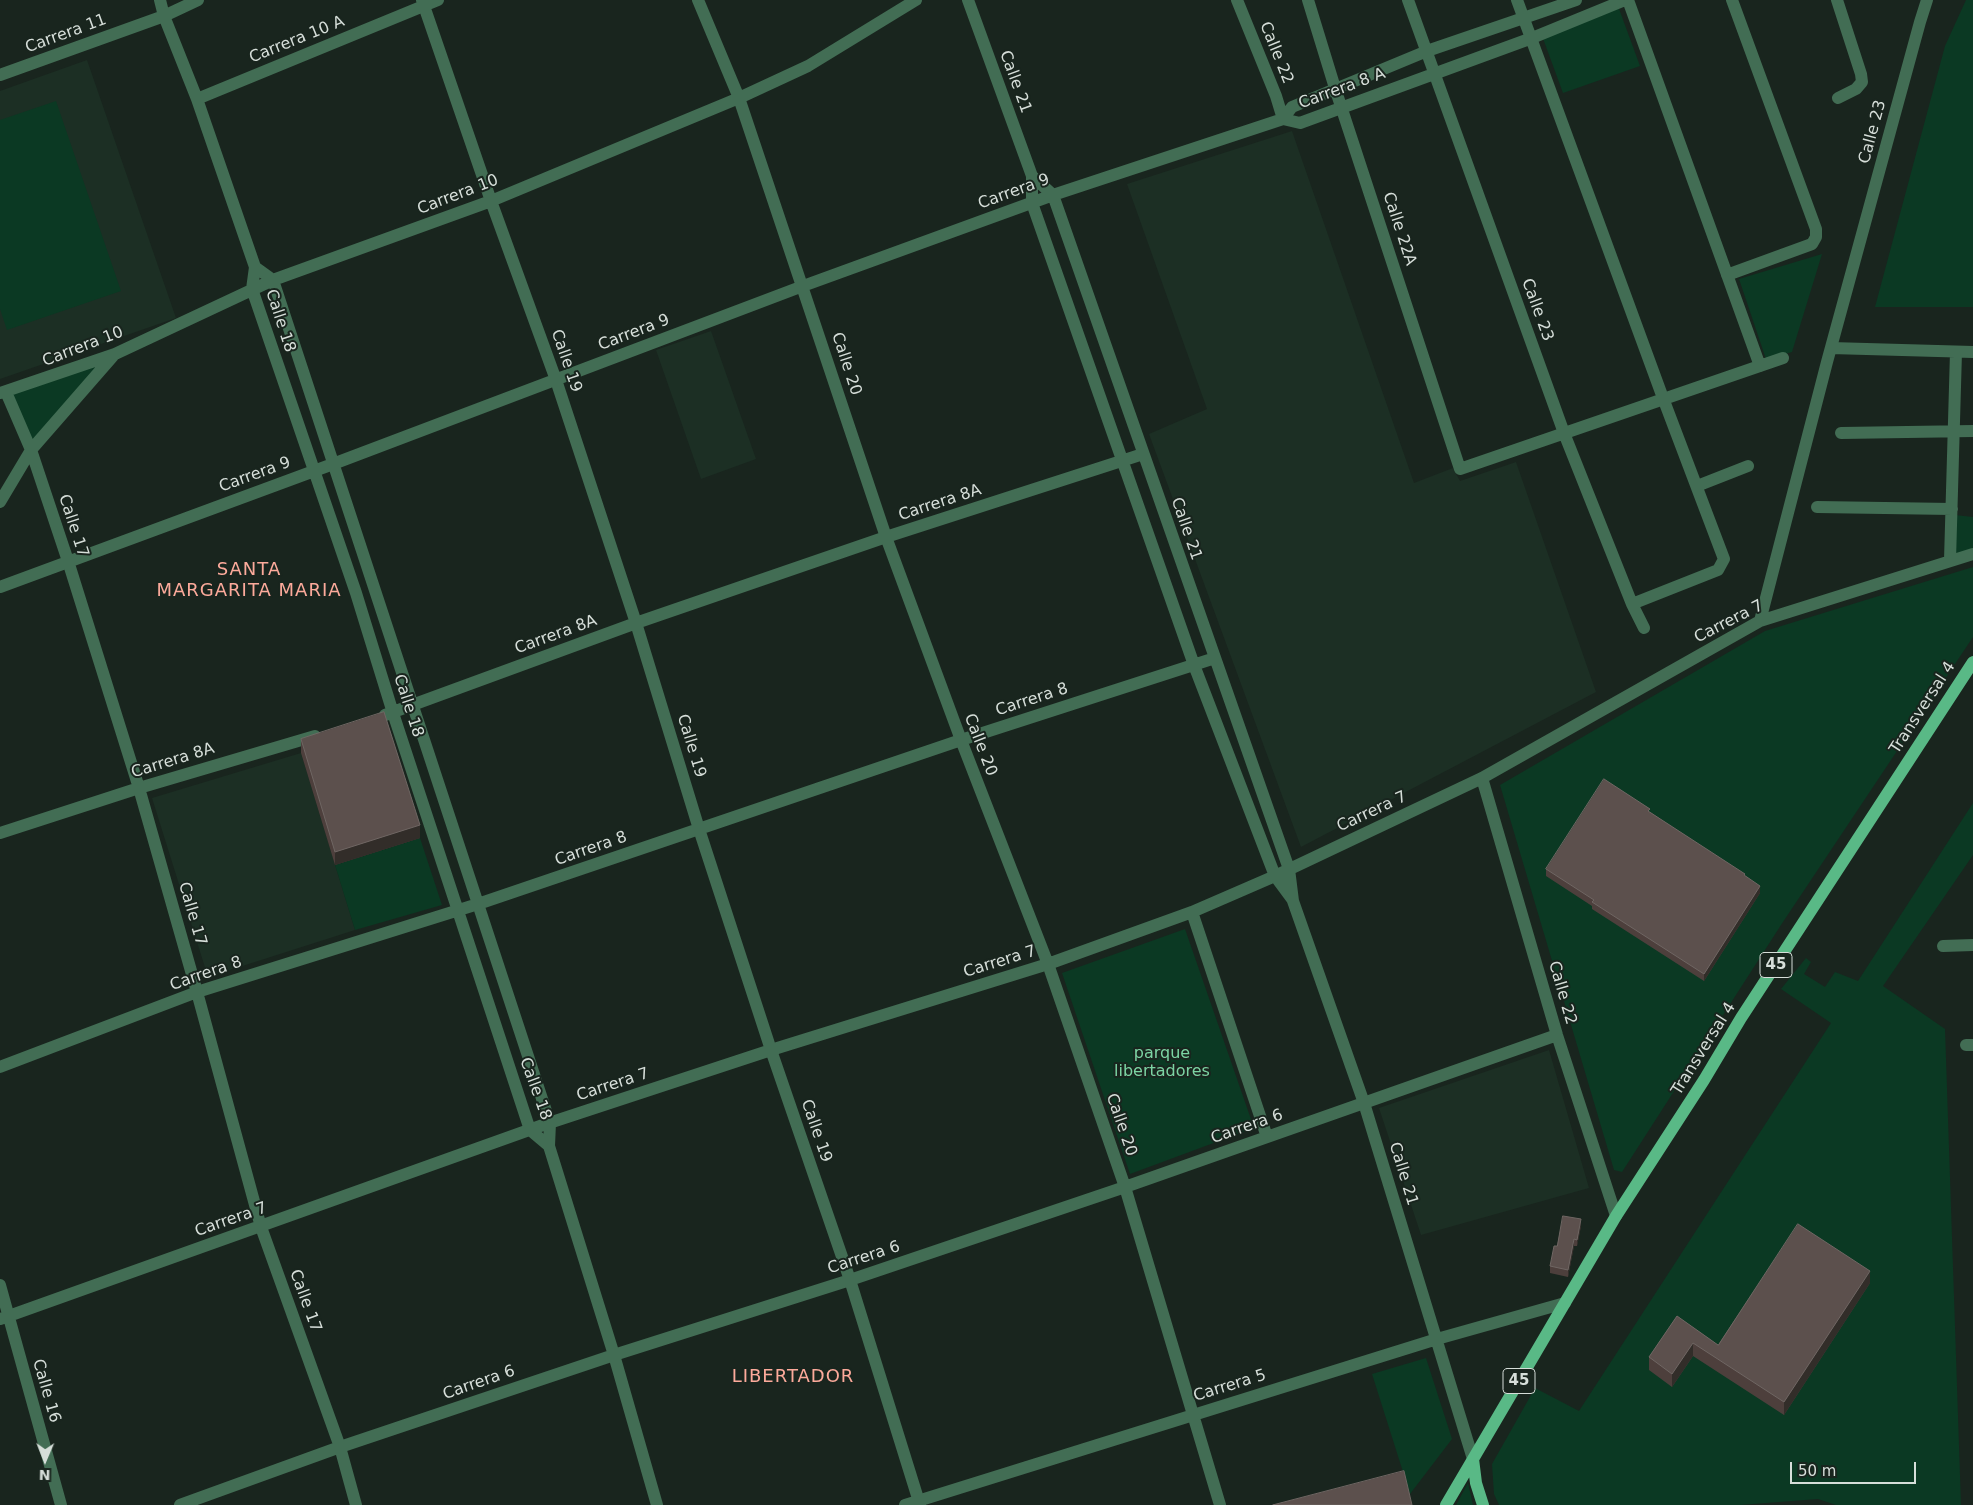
<!DOCTYPE html>
<style>
body{margin:0}
#map{position:relative;width:1973px;height:1505px;overflow:hidden;background:#19251e;font-family:"DejaVu Sans",sans-serif}
canvas{display:block}
.north{position:absolute;left:20px;top:1435px;width:50px;height:50px;-webkit-text-stroke:4px #19251e;paint-order:stroke;rotate:181deg;font-size:14px;font-weight:700;line-height:20px;text-align:center;color:#d6ded9}
.north::after{content:'';display:block;margin:auto;width:18px;height:22px;background:#d6ded9;clip-path:polygon(50% 0,100% 100%,50% 72%,0 100%)}
.scale{position:absolute;left:1790px;top:1462px;width:126px;height:22px;box-sizing:border-box;border:2px solid #d6ded9;border-top:0;padding-left:6px;font-size:15px;line-height:18px;white-space:nowrap;color:#d6ded9;-webkit-text-stroke:4px #19251e;paint-order:stroke}
</style>
<div id="map">
<canvas width="1973" height="1505"></canvas>
<div class="north">N</div>
<div class="scale">50 m</div>
</div>
<script>
const c = document.querySelector('canvas').getContext('2d');
c.lineJoin = 'round';
function paint(path, color) {
  c.fillStyle = color;
  c.fill(path, 'evenodd');
}
function trace(path, color, width, dash) {
  c.strokeStyle = color;
  c.lineWidth = width;
  c.lineCap = dash ? 'butt' : 'round';
  c.setLineDash(dash || []);
  c.stroke(path);
}
function drawText(font, color, halo, rows, align = 'center') {
  c.font = font + ' "DejaVu Sans",sans-serif';
  c.lineWidth = 4;
  c.setLineDash([]);
  c.textBaseline = 'middle';
  c.strokeStyle = halo;
  c.fillStyle = color;
  for (const [text, x, y, turn = 0] of rows) {
    c.save();
    c.translate(x, y);
    c.rotate((+turn || 0) * Math.PI / 180);
    c.textAlign = isNaN(turn) ? turn : align;
    if (halo) c.strokeText(text, 0, 0);
    c.fillText(text, 0, 0);
    c.restore();
  }
}
const built = new Path2D(`
 M87,60l89,258 -176,61v-288z
 M1292,131l122,352 39,-15 7,13 56,-19 80,230 -295,155 -152,-413 58,-25 -80,-225z
 M711,331l45,128 -55,20 -45,-129z
 M301,753l54,177 -147,47 -56,-179z
 M1549,1050l40,138 -168,47 -42,-127z`);
const green = new Path2D(`
 M1966,0h7v307h-98l70,-261z
 M1618,6l22,60 -77,27 -22,-60z
 M56,101l65,190 -114,39 -7,-21v-189z
 M1822,254l-30,98 -26,7 -27,-80z
 M103,362l-71,81 -20,-49z
 M1955,515l18,2v33l-20,4z
 M1973,567v70l-192,288 -159,247 -8,-2 -114,-385 265,-154z
 M1973,803v52l-90,131 62,43 16,476h-125l-18,-6 -78,6h-241l-5,-11 -2,-30 43,-76 44,23 252,-388 -50,-34 25,-31 5,4 -7,12 21,13 10,-15 23,9z
 M420,838l22,67 -87,25 -20,-65z
 M1185,929l69,199 -124,46 -68,-201z
 M1426,1358l26,81 -42,55 -38,-120z
 M1468,1483l5,22h-17z`);
const minor = new Path2D(`
 M160,0l4,16 33,83 58,168 -3,22 104,304 37,120 137,417 19,16
 M422,0l69,201 65,179 80,243 63,206 72,221 79,230 70,225
 M698,0l41,98 147,439 75,203 87,224 77,223 95,318
 M968,0l64,176v27l162,462 81,211 17,23
 M1237,0l39,96 7,23
 M1308,0l27,88 125,381 323,-111
 M1408,0l156,433 68,171 12,24
 M1517,0l146,398 61,161 -6,11 -86,34
 M1628,0l132,366
 M1837,0l24,74 1,8 -6,7 -18,9
 M0,75l164,-59 34,-16
 M197,99l241,-99
 M1283,119l17,4 232,-85 93,-38
 M1283,119l9,-12 135,-56 149,-51
 M1032,176l21,19 236,674 4,32 71,202 109,356
 M255,267l18,13 277,843 -1,23 65,209 43,150
 M1727,275l85,-31 4,-7v-8l-84,-229
 M1831,348l142,4
 M6,392l25,58 37,111 71,227 58,204 64,235 79,220 16,58
 M0,393l115,-39 158,-74 218,-79 248,-103 69,-32 108,-66
 M1841,433l132,-2
 M1697,486l51,-20
 M0,502l31,-52 82,-94
 M1817,507l135,2
 M1950,560l6,-208
 M0,587l333,-123 470,-178 250,-91 230,-76
 M1760,621l67,-259 93,-340 7,-22
 M385,715l251,-92 250,-86 257,-83
 M1482,778l75,257 59,181
 M0,833l139,-45 176,-52
 M1192,912l75,225
 M1943,946l30,-1
 M1966,1045h7
 M0,1067l197,-75 281,-88 483,-164 254,-82
 M0,1285l61,220
 M0,1319l543,-194 228,-75 277,-86 144,-52 83,-36 207,-98 278,-157 213,-67
 M180,1505l160,-58 274,-92 236,-75 275,-93 432,-152
 M905,1505l532,-166 128,-36`);
const primary = new Path2D(`
 M1473,1459l3,24 7,22
 M1446,1505l170,-289 88,-136 37,-62 232,-356`);
const wall = new Path2D(`
 M301,739l119,99 -85,27 -34,-112z
 M1650,812l95,64 15,17 -56,88 -112,-72v-3l-46,-30v-7z
 M1581,1226l-4,20h-3l-6,31 -18,-4v-7z
 M1870,1283l-86,132 -91,-59 -21,31 -23,-17v-13l28,-41 41,29z`);
const shadedWall = new Path2D(`
 M420,825v13l-85,27v-13z
 M1760,886v7l-56,88v-7z
 M1581,1219v7l-4,20v-6z
 M1574,1239v7l-6,31v-7z
 M1870,1271v12l-86,132v-13z
 M1693,1343v13l-21,31v-13z`);
const building = new Path2D(`
 M384,712l36,113 -85,27 -34,-113z
 M1604,779l46,30 -2,2 97,63 -1,1 16,11 -56,88 -112,-72 2,-2 -48,-31z
 M1563,1216l18,3 -4,21 -3,-1 -6,31 -18,-4 4,-20h3z
 M1798,1224l72,47 -86,131 -91,-59 -21,31 -23,-17 28,-41 41,29z
 M1404,1471l8,34h-139z`);
const shields = [
 [1776,965,32],
 [1519,1381,32]
];
const shieldNames = [
 ["45",1776,965],
 ["45",1519,1381]
];
const streetNames = [
 ["Carrera 11",66,34,-20],
 ["Carrera 10 A",297,40,-22],
 ["Calle 22",1276,53,68],
 ["Calle 21",1015,82,70],
 ["Carrera 8 A",1342,89,-20],
 ["Calle 23",1873,132,-75],
 ["Carrera 9",1014,192,-20],
 ["Carrera 10",458,195,-21],
 ["Calle 22A",1399,229,72],
 ["Calle 23",1537,310,70],
 ["Calle 18",280,321,72],
 ["Carrera 9",634,333,-21],
 ["Carrera 10",83,347,-21],
 ["Calle 19",566,361,71],
 ["Calle 20",846,364,72],
 ["Carrera 9",255,475,-20],
 ["Carrera 8A",940,503,-18],
 ["Calle 17",73,526,72],
 ["Calle 21",1186,529,71],
 ["Carrera 7",1729,622,-27],
 ["Carrera 8A",556,635,-20],
 ["Carrera 8",1032,700,-18],
 ["Calle 18",408,706,72],
 ["Transversal 4",1923,708,-57],
 ["Calle 20",980,745,69],
 ["Calle 19",691,746,73],
 ["Carrera 8A",173,761,-17],
 ["Carrera 7",1372,812,-25],
 ["Carrera 8",591,849,-19],
 ["Calle 17",192,914,74],
 ["Carrera 7",1000,962,-17],
 ["Carrera 8",206,974,-19],
 ["Calle 22",1562,993,74],
 ["Transversal 4",1704,1049,-58],
 ["Carrera 7",613,1085,-18],
 ["Calle 18",535,1089,70],
 ["Calle 20",1121,1125,71],
 ["Carrera 6",1247,1127,-19],
 ["Calle 19",816,1131,71],
 ["Calle 21",1403,1174,73],
 ["Carrera 7",231,1220,-19],
 ["Carrera 6",864,1258,-18],
 ["Calle 17",305,1301,70],
 ["Carrera 6",479,1383,-19],
 ["Carrera 5",1230,1386,-17],
 ["Calle 16",46,1391,74]
];
const parkNames = [
 ["parque",1162,1054],
 ["libertadores",1162,1072]
];
const neighbourhoodNames = [
 ["SANTA",249,570],
 ["MARGARITA MARIA",249,591],
 ["LIBERTADOR",793,1377]
];
paint(built, '#1c2f24');
paint(green, '#0b3923');
trace(minor, '#426d54', 12);
trace(primary, '#59b986', 12);
paint(wall, '#4d3f3c');
paint(shadedWall, '#322d29');
paint(building, '#5c504d');
trace(building, '#6f6663', 1);
for (const [x, y, w] of shields) {
  const box = new Path2D();
  box.roundRect(x - w / 2, y - 12.5, w, 25, 4);
  c.fillStyle = '#19251e';
  c.fill(box);
  trace(box, '#d6ded9', 1);
}
drawText('bold 15px', '#d6ded9', null, shieldNames);
drawText('16px', '#d6ded9', '#19251e', streetNames);
drawText('16px', '#7cd4a3', '#19251e', parkNames);
c.letterSpacing = '1px';
drawText('18px', '#fcaa9b', '#19251e', neighbourhoodNames);
c.letterSpacing = '0px';
</script>
